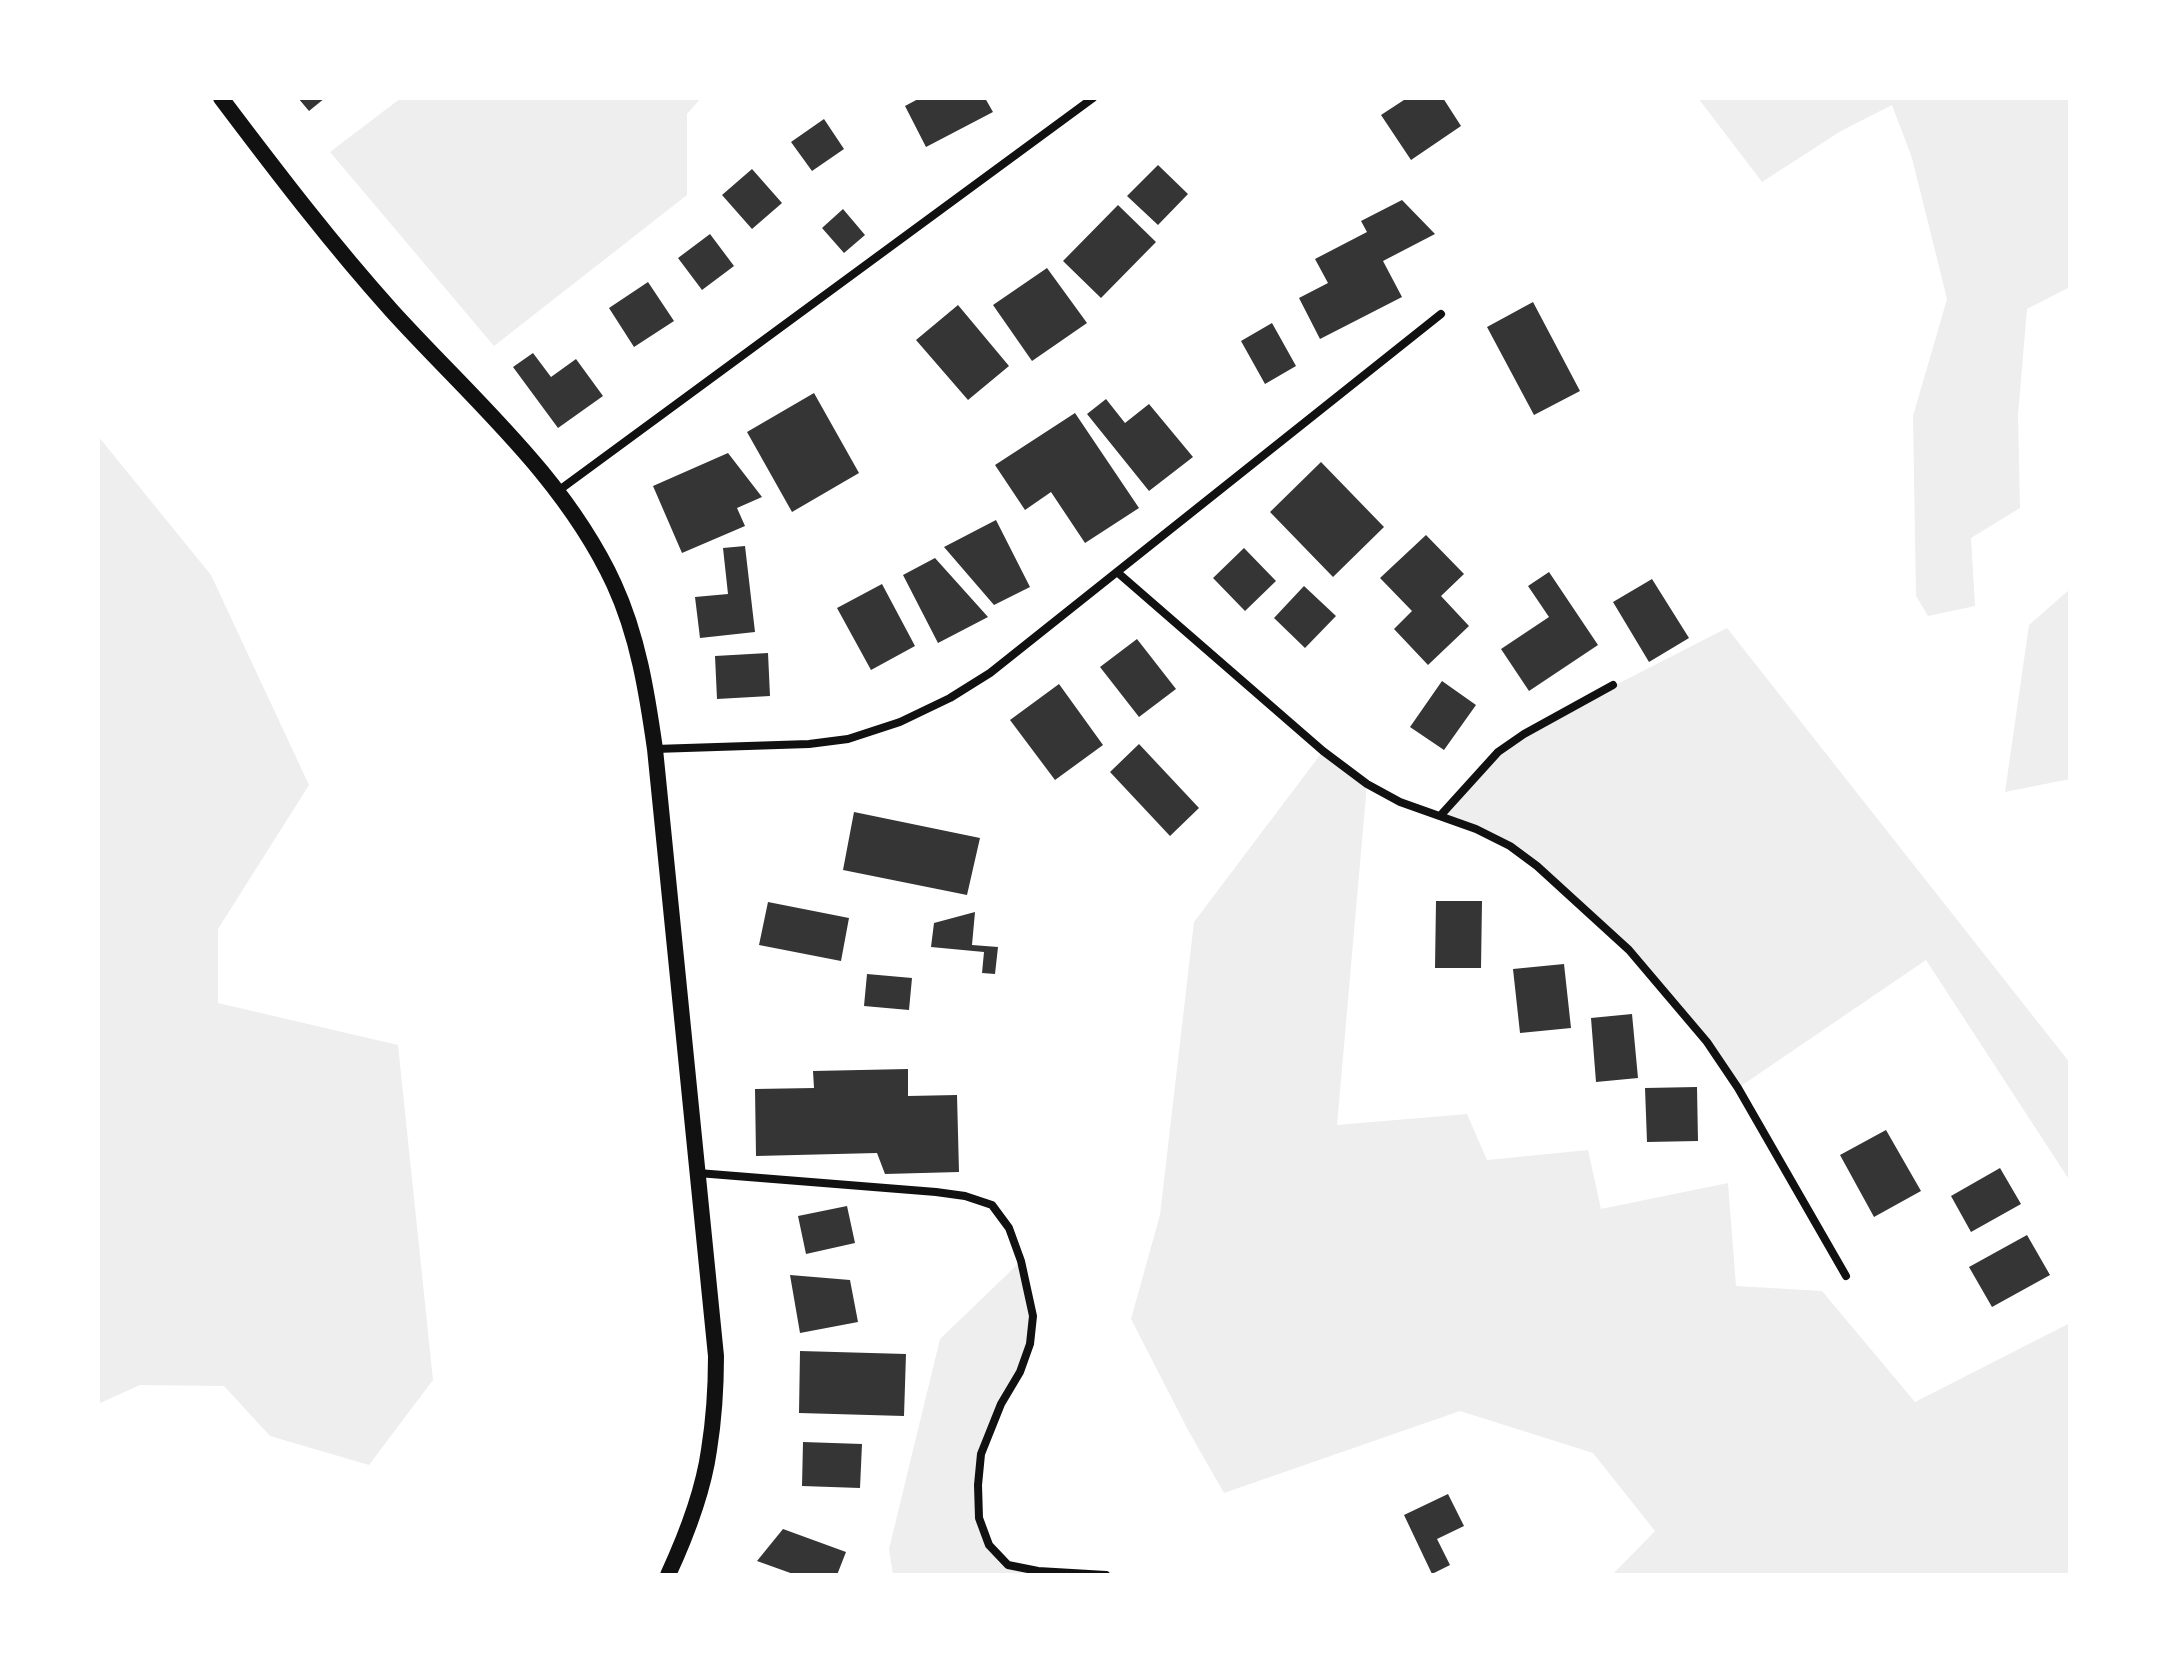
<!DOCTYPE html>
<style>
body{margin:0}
#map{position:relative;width:2168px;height:1673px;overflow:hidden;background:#fff;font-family:Mulish,sans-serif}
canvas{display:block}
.frame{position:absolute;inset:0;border:100px solid #fff;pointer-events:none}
</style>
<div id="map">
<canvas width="2168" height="1673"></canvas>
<div class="frame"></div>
</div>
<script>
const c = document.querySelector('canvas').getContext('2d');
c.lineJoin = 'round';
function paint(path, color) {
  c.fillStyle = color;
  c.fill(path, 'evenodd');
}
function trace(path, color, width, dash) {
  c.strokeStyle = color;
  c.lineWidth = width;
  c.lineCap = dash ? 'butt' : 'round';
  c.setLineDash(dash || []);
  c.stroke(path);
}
const green = new Path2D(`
 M401,98h300l-14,16v81l-193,151 -164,-194z
 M1698,98h372v189l-43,22 -9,106 2,93 -49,30 4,68 -47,10 -12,-20 -3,-180 34,-117 -35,-141 -20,-53 -51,26 -79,51z
 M98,436l113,139 98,210 -91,144v74l180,42 35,335 -64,85 -99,-29 -46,-50 -84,-1 -42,19z
 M2070,589v190l-65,13 24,-167z
 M1727,628l343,435v118l-144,-221 -188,128 -31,-46 -78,-92 -119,-104 -70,-30 58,-64 100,-58z
 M1323,751l44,33 -30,341 130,-11 20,46 101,-10 13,59 127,-26 8,103 86,5 93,111 155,-79v252h-458l43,-44 -62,-78 -133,-42 -236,82 -36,-63 -57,-111 29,-104 34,-293z
 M1021,1261l12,55 -3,28 -49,110 -2,64 10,27 19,20 30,6v4h-145l-4,-26 51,-210z`);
const building = new Path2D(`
 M298,98h27l-16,13z
 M920,98h65l8,14 -67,35 -21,-41z
 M1407,98h36l18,28 -50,34 -30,-45z
 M824,119l20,30 -32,22 -21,-29z
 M1158,165l30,29 -30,31 -31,-29z
 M752,169l30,34 -30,26 -30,-34z
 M1402,200l33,34 -52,27 19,36 -82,42 -21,-41 29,-15 -13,-24 52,-27 -6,-11z
 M1118,205l38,37 -55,56 -38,-37z
 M843,209l22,26 -21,18 -22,-25z
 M710,234l24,32 -32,24 -24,-32z
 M1047,268l40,55 -55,38 -39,-56z
 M648,282l26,39 -40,26 -25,-39z
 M1533,302l47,89 -46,24 -47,-88z
 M958,305l51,61 -41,34 -52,-60z
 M1272,323l24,43 -31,18 -24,-43z
 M533,353l18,24 25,-18 27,37 -45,32 -45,-61z
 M814,393l45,80 -67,39 -45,-80z
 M1106,399l19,24 24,-19 44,53 -44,34 -62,-77z
 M1075,413l64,95 -54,35 -34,-51 -26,18 -30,-45z
 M728,453l34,44 -25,11 8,18 -63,27 -29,-67z
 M1321,462l63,65 -51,50 -63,-65z
 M996,520l34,67 -36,18 -50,-58z
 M1426,535l38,39 -23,22 28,30 -41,39 -34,-36 18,-18 -32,-33z
 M745,546l10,86 -55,6 -5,-41 33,-3 -5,-46z
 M1244,548l32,33 -31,30 -32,-33z
 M935,558l53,59 -50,26 -35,-68z
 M1549,572l49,73 -69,46 -28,-42 48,-32 -21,-31z
 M1652,579l37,59 -40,24 -36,-60z
 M882,584l33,62 -44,24 -34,-62z
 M1304,586l32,30 -31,32 -31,-30z
 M1137,639l39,50 -37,28 -39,-50z
 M768,653l2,43 -53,3 -2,-43z
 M1442,681l34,24 -32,45 -34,-23z
 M1059,684l44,61 -48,35 -45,-60z
 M1139,744l60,64 -29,28 -60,-64z
 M854,812l126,26 -13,57 -124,-25z
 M1436,901h46l-1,67h-46z
 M768,902l81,16 -8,43 -82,-16z
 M975,912l-3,33 26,2 -3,27 -13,-1 2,-21 -53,-5 3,-24z
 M1564,964l7,64 -51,5 -7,-64z
 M867,974l45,4 -3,32 -45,-4z
 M1632,1014l6,64 -42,4 -5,-64z
 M908,1069v27l49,-1 2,77 -74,2 -8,-21 -121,3 -1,-67 59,-1 -1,-17z
 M1697,1087l1,54 -51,1 -2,-54z
 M1886,1130l35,61 -47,26 -34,-62z
 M2000,1168l21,36 -50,28 -20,-36z
 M847,1206l8,37 -49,11 -8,-38z
 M2027,1235l23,40 -58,32 -23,-40z
 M790,1275l60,5 8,42 -58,11z
 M800,1351l106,3 -2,62 -105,-3z
 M803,1442l59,2 -2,44 -58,-2z
 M1448,1494l16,32 -27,13 13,26 -18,9 -28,-59z
 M783,1529l63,23 -9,23h-41l-39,-14z`);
const minor = new Path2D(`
 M558,491l535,-393
 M1117,572l206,179 44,33 33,18 76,27 34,17 27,20 92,84 78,92 31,46 108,188
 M655,749l154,-5 39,-5 52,-17 50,-24 40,-25 451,-359
 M1440,816l58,-64 26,-18 89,-49
 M698,1173l238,19 29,4 27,9 17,23 12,33 12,55 -3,28 -10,28 -19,32 -20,50 -3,31 1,33 10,27 19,20 30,6 68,4`);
const secondary = new Path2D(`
 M221,98c55,73 110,145 171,213 79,87 172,165 222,273 24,52 33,109 41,165l61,607c0,32 -2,63 -7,94 -6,43 -23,86 -41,125`);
paint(green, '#eee');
paint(building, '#353535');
trace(minor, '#111', 8);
trace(secondary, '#111', 16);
</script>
